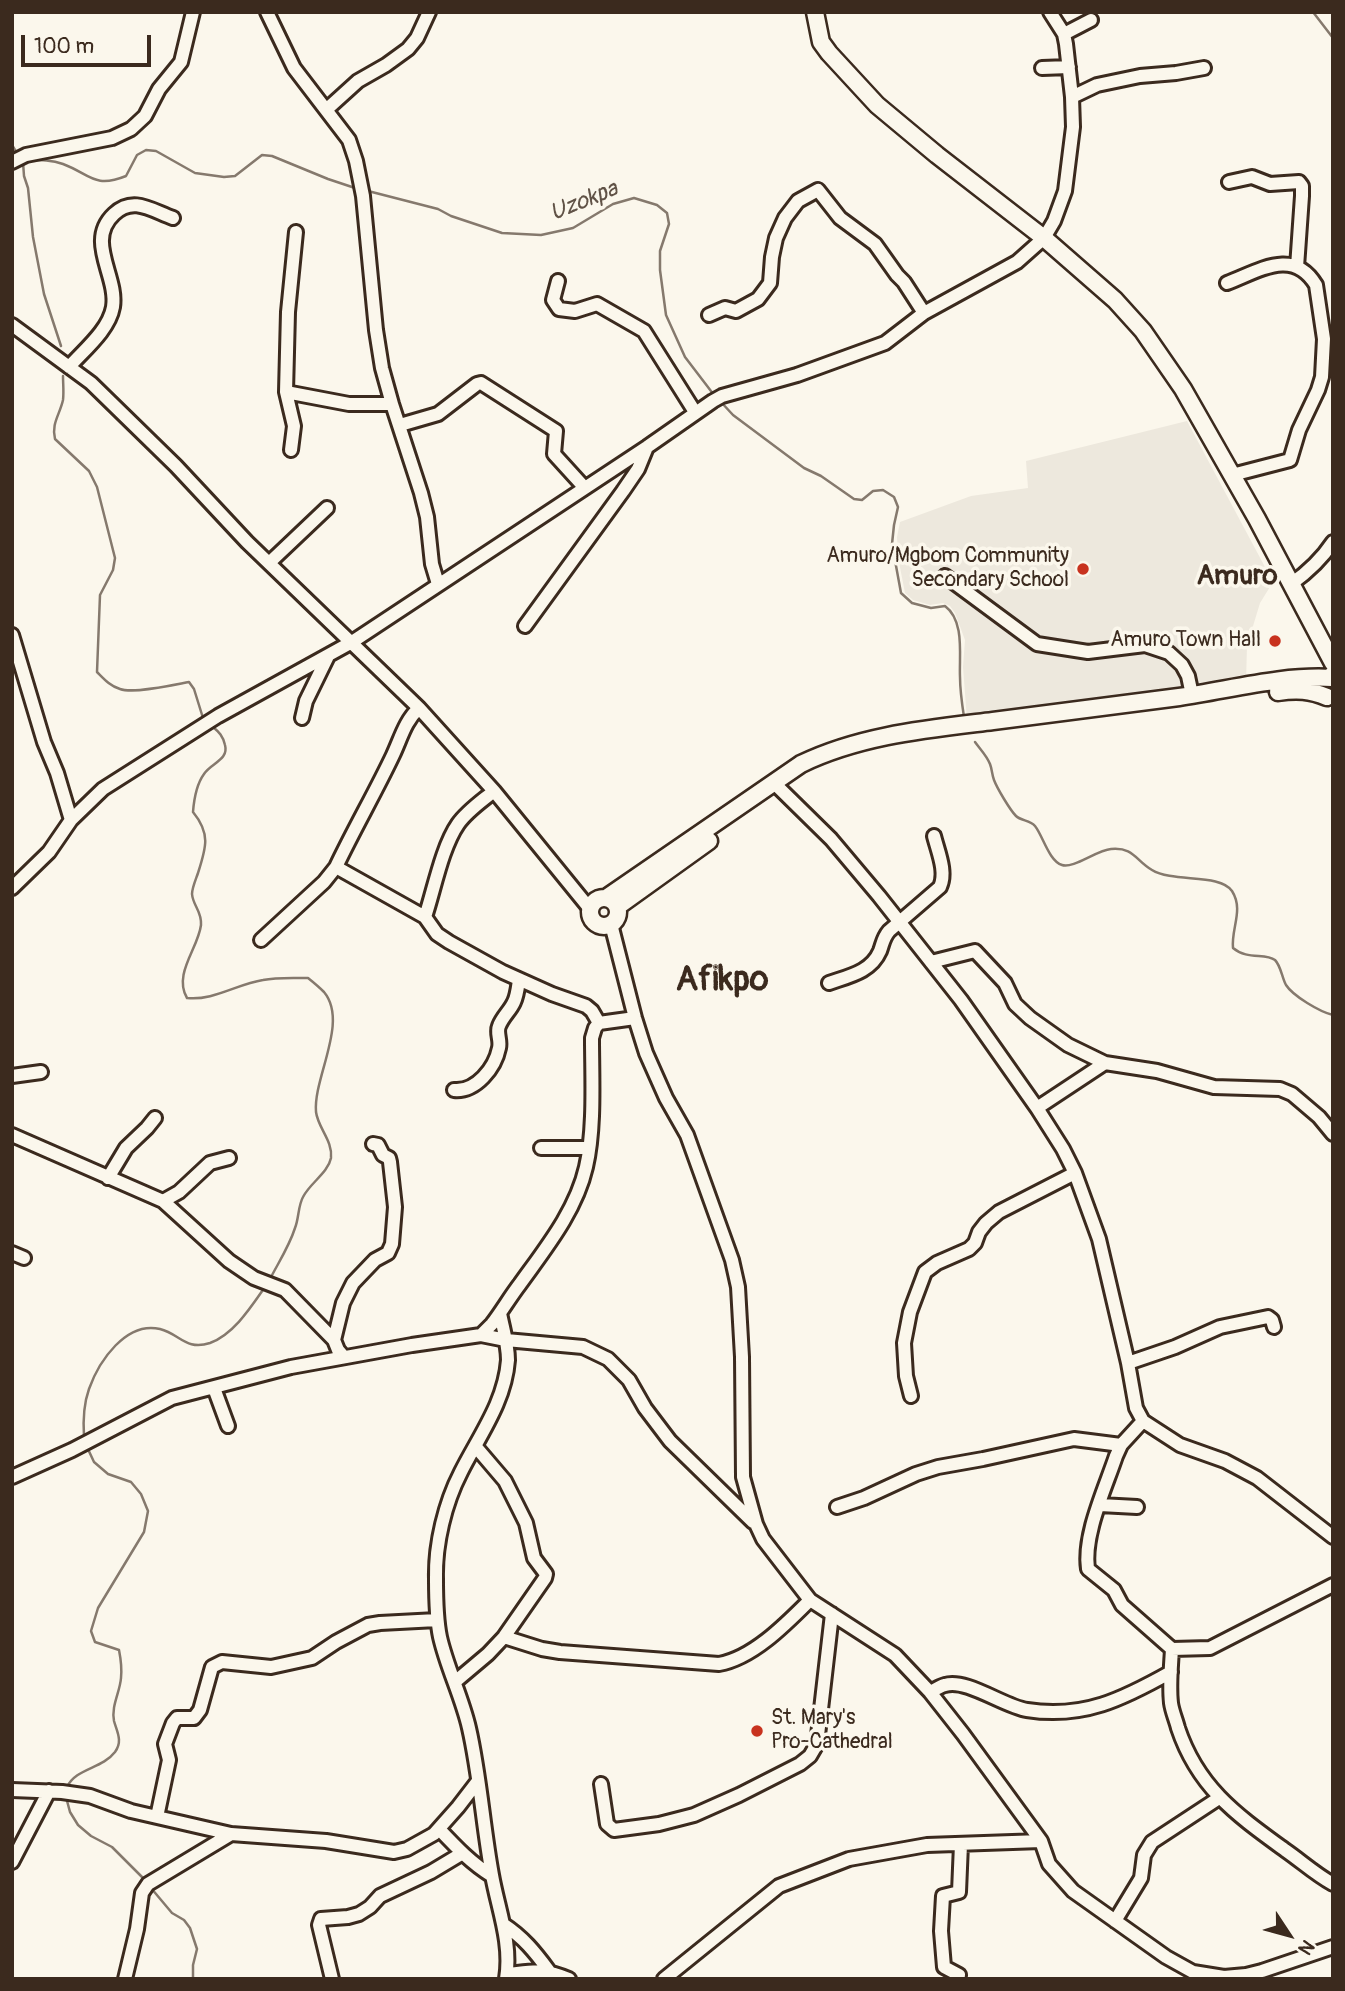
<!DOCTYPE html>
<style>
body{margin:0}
#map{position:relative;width:1345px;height:1991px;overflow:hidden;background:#fbf7ec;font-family:Pangolin,sans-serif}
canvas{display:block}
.frame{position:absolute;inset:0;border:14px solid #3b2a1e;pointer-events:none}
.north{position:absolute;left:1254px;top:1900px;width:70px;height:70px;-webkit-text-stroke:5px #fbf7ec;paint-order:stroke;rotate:126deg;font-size:19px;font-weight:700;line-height:28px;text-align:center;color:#3b2a1e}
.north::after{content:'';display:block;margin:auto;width:24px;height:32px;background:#3b2a1e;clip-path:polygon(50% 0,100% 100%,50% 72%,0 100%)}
.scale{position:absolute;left:21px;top:35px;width:130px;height:32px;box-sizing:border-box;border:4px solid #3b2a1e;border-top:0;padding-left:9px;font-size:21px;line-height:24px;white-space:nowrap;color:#3b2a1e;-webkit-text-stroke:5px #fbf7ec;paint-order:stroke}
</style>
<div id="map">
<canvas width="1345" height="1991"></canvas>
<div class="frame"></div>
<div class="north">N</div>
<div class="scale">100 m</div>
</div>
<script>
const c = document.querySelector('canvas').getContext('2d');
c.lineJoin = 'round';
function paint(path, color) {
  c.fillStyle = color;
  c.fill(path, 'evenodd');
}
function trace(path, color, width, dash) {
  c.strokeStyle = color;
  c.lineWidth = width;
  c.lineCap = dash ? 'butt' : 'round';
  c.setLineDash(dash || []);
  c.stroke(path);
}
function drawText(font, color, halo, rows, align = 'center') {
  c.font = font + ' Pangolin,sans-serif';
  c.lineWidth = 7;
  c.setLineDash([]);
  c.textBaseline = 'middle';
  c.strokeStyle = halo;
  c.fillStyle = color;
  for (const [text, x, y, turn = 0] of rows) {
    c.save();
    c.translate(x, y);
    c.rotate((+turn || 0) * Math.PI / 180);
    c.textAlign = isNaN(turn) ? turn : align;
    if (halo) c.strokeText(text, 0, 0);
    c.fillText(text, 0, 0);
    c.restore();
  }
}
const built = new Path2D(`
 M1187,421l86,161 -13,21 -13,43 -1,36 -279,38 -4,-53 2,-27 -10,-27 -5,-7 -7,-3 -13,2 -17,-5 -8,-7 -7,-36 -1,-20 3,-15 71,-26 57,-8 -2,-27z`);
const stream = new Path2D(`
 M1313,12l20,26
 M12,145l6,10
 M29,160c12,0 23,0 34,4 27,10 31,25 63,12l11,-21 9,-5 10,1 39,22 29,4 11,-1 27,-21 10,1 56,23 30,10
 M23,162l1,14 4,12 5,49 11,57 17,52
 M368,191l70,18 13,7 51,17 39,2 32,-7 40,-24 21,-6 23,7 10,8 2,11 -9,27v19l6,45 19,42 29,38
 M63,376c0,8 1,16 0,24 -3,14 -12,24 -8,39l34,32 8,16 18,71 -2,12 -13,25 -3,77c7,7 13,14 23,17 14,5 53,-4 69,-7l5,7 9,29
 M721,402l12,13 71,53 17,8 33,23 8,1 11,-9 10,-1 11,7 4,10 -4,18 -2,19 9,49 11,10 19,5 14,-2c20,15 14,49 15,71 0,13 2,27 4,40
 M213,727c6,5 10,9 12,18 4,15 -14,18 -21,29 -8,11 -10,25 -11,38 18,22 13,36 5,61 -2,6 -6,15 -6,21 1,12 10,17 9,31 -3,24 -28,49 -14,73 26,3 50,-14 76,-18 14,-3 30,-2 45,-2 5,4 11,9 16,14 25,30 -11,86 -8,120 2,16 17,29 15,46 -3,15 -21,25 -28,39 -5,9 -4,21 -8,31 -6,19 -17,35 -26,53
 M975,742c5,7 12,14 15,22 2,5 2,11 4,16 3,8 16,30 22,36 5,5 14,4 19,10 8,10 14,35 27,39 11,4 35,-15 49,-16 23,-2 24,11 41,21 21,13 68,3 80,21 12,19 -1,37 1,57 14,12 32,5 42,12 6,6 7,18 11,25 7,11 34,27 47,30
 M84,1437c-1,-15 0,-34 5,-48 10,-28 37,-68 71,-60 20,5 26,22 50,14 24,-9 41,-36 55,-56
 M67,1787c9,-19 35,-18 48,-35 8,-11 2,-20 -1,-31 -3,-15 6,-29 7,-43 1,-10 0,-18 -2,-28l-24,-8 -4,-11 7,-23 46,-76 4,-21 -7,-17 -10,-12 -23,-8 -14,-12 -7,-15
 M66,1797l4,15 8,13 13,11 21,11 33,33
 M151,1888l21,25 12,7 6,8 7,21 -4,16v14`);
const minor = new Path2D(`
 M267,12l27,56 55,72 7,21 7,35 13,134 6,38 10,36 29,89 6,24 5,47 6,20
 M1064,34l27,-14
 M1042,68l27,-1
 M1072,97l25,-12 43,-9 36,-3 28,-5
 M326,110l32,-29 28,-16 22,-16 9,-11 12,-26
 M12,162l14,-7 86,-17 19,-9 14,-13 14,-27 22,-27 12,-50
 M1229,182l23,-5 18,7 29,-2 3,4v10l-5,71
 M558,281l-5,19 6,9 16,2 22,-7 47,27 51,81
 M1227,283c32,-12 66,-36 89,2l8,54 -2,38 -4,13 -19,40 -9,30 -58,15
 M709,315l16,-7 11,3 22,-12 12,-16 2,-26 4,-19 9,-20 13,-17 20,-11 22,28 35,26 22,31 7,7 20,31
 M12,325l79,58 85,83 71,76 172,166 75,83 96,118
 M69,367c15,-17 40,-37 44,-60 5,-31 -28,-66 1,-93 19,-18 37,-4 59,4
 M286,392l63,12h43
 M400,425l38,-11 39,-30 4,-1 75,48 -2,23 30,33
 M291,450l3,-24 -8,-34 2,-80 8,-80
 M269,563l58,-55
 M945,576l92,68 51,8 57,-7 24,8 13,12 6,11 4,19
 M1291,584c17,-12 30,-24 42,-42
 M525,626l98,-135 15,-22 9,-22
 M12,635l32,107 13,31 14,47
 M302,718l4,-17 22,-45
 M774,783l57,56 48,57 82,104 76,108 26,41 12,24 24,66 29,124 8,45 7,13 37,24 45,16 32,17 76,59
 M336,867l89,50 12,17 12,8 54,30 49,22 34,12 6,5 7,12
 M12,888l37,-36 22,-32 32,-31 115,-73 134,-74 295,-195 66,-46 9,-5 75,-21 88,-32 39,-30 93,-51 27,-24 10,-17 11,-30 8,-64 -1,-30 -6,-53 -2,-10 -14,-22
 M425,917c9,-27 17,-70 33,-93 9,-13 24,-23 36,-33
 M611,924l24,94 11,35 20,45 21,37 45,125 6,27 4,70 1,120 13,47 7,15 47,61 85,55 35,37 33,42 78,107 8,23 24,27 93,66 27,15 31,5 22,-2 16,-4 71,-24
 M261,940l63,-58 12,-15c18,-38 39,-74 57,-112 8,-17 12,-34 26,-47
 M931,962l44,-11 30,32 10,21 15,14 38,27 37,18 52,8 57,16 66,2 12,5 27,23 14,17
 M829,983c20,-7 42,-11 51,-32 3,-8 3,-13 9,-20l51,-44c7,-15 -2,-35 -6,-51
 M12,1076l29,-4
 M454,1090c22,2 41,-22 45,-42 2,-8 -3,-15 0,-22 4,-10 11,-15 15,-24 3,-6 4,-15 5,-22
 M1037,1108l68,-45
 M12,1135l151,66 66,60 25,17 31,12 49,50
 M541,1148h48
 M108,1178l18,-30 21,-20 8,-10
 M163,1201l16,-9 31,-29 19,-5
 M12,1253l12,5
 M500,1313c3,16 8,31 8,47 -3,42 -29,76 -47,112 -16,31 -26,72 -25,107 0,19 0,39 4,58 7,31 22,60 29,91 11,48 14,98 23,147 6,34 20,68 14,104
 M481,1335l11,-11c10,-13 18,-27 28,-40 25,-35 56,-73 66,-117 9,-39 6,-89 6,-129l3,-10 4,-5 36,-5
 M344,1357l-6,-7 -4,-10 9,-37 10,-20 22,-23 13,-7 4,-9 3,-37 -5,-45 -1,-4 -6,-3 -5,-10 -5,-1
 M1128,1363l47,-16 45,-20 48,-10 4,3 2,7
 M214,1388l14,38
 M911,1396l-5,-20 -2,-33 6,-31 15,-40 12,-9 32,-14 6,-6 4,-11 7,-9 13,-11 76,-39
 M1143,1421l-22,24 -5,11c-11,33 -33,79 -28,113l26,21 8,15 50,44 38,-1 123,-63
 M12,1477l60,-27 100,-52 119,-31 121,-22 69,-10 25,5 77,7 25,12 21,21 16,28 25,33 83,81
 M1100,1505l37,2
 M837,1507l27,-9 52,-24 22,-7 45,-8 91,-20 47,6
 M504,1637l38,12 18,3 159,12c34,-6 67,-40 91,-64
 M1172,1649c-1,18 -3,36 -1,54 1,8 5,17 7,25 20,60 59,87 107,122 16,11 30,24 48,34
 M456,1681l32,-27 16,-17 41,-59 1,-4 -12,-16 -8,-35 -21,-42 -29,-34
 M930,1692c5,-2 10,-6 15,-7 21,-7 60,22 82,25 56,9 96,-11 144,-38
 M601,1784l6,40 7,6 45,-6 35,-9 45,-20 61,-31 10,-8 7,-12 15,-130
 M12,1790l50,2 28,4 41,15 100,23 95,7 68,11 13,-3 27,-15 24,-27 20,-26
 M157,1817l12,-57 -4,-16 8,-21 4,-5h17l6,-8 12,-43 10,-5 49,5 41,-9 24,-16 32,-17 12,-2 57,-3
 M439,1829c17,18 32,34 53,47
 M12,1862l37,-71
 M1115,1921l26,-43 3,-23 8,-13 67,-44
 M503,1924c20,13 32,28 46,47
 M507,1974c28,-3 35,-6 62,5
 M125,1979l12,-50 5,-36 6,-9 83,-50
 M332,1979l-13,-54 2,-6 27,-2 11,-3 11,-7 10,-11 51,-24 30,-18
 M664,1979l115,-93 70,-27 78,-14 114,-4
 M958,1979l1,-4 -15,-8 -3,-36 2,-35 16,-4 2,-48`);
const major = new Path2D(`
 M815,12l6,30 8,11 48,52 60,50 107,83 71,62 28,31 40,58 74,130 76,144
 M1278,692c19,-3 32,-2 49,5
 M606,898l195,-134c60,-29 127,-35 192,-43 62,-8 124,-16 186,-24 50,-7 102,-22 153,-19l1,-4
 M590 912a14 14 0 1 1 28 0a14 14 0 1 1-28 0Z
 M617,907l92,-66`);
const markers = [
 [1083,569,7,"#c8321e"],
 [1275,641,7,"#c8321e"],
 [757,1731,7,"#c8321e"]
];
const poiNames = [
 ["Amuro/Mgbom Community",1069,557],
 ["Secondary School",1069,581],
 ["Amuro Town Hall",1261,641],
 ["St. Mary's",771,1719,"left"],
 ["Pro-Cathedral",771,1743,"left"]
];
const waterNames = [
 ["Uzokpa",584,202,-22]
];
const districtNames = [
 ["Amuro",1237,577]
];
const townNames = [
 ["Afikpo",722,981]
];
paint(built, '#ede8dd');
trace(stream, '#85796d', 2.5);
trace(minor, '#3b2a1e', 18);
trace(major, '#3b2a1e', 21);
trace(minor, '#fbf7ec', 12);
trace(major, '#fbf7ec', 16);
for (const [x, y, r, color] of markers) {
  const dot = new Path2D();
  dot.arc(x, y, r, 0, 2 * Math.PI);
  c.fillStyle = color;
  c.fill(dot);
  trace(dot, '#fbf7ec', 2.5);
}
drawText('21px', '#3b2a1e', '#fbf7ec', poiNames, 'right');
drawText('italic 23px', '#605246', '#fbf7ec', waterNames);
drawText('bold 28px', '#3b2a1e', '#fbf7ec', districtNames);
drawText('bold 35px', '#3b2a1e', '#fbf7ec', townNames);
</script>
